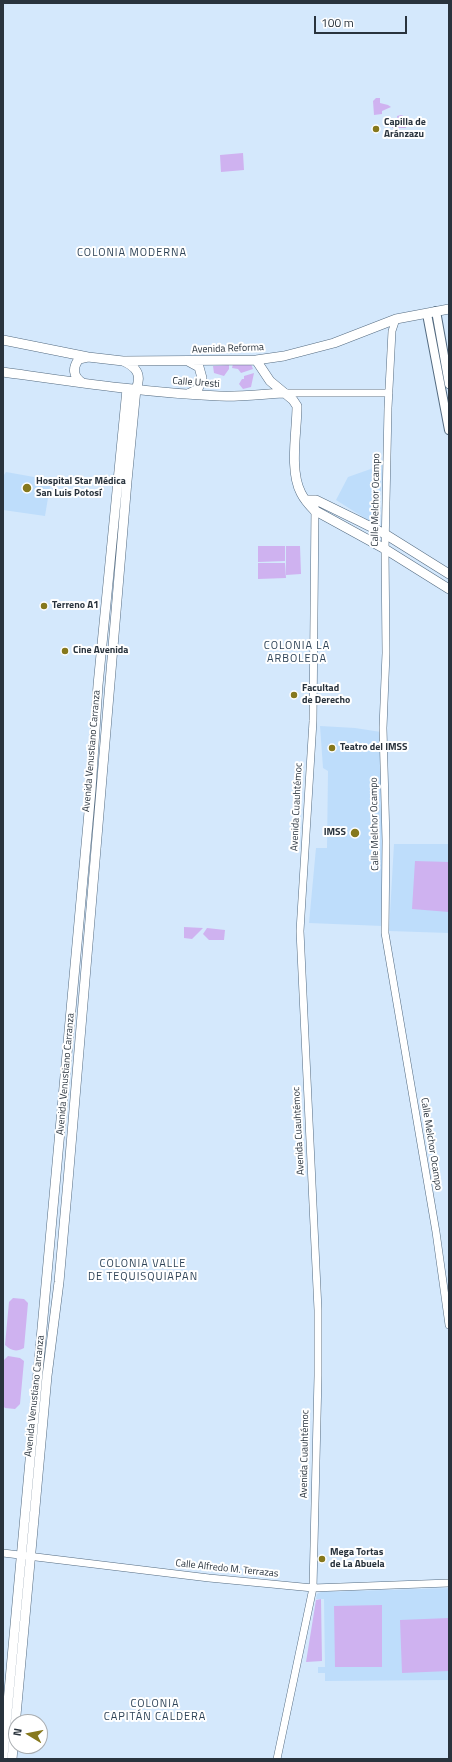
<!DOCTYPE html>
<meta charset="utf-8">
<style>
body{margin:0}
#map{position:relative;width:452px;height:1762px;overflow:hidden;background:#d4e8fc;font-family:"Titillium Web",sans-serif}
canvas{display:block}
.frame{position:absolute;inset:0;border:4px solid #29333d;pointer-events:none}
.north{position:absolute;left:8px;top:1714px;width:40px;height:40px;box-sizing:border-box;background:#fff;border:1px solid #a9adb1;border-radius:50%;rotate:280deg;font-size:11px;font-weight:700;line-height:16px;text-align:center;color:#29333d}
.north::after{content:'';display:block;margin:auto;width:14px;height:18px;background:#86781c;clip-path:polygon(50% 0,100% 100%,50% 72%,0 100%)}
.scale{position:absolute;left:314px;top:16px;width:93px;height:18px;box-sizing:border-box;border:2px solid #29333d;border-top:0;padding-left:5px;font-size:12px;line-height:14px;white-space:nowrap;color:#29333d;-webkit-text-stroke:3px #fff;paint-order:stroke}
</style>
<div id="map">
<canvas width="452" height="1762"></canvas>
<div class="frame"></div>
<div class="north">N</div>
<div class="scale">100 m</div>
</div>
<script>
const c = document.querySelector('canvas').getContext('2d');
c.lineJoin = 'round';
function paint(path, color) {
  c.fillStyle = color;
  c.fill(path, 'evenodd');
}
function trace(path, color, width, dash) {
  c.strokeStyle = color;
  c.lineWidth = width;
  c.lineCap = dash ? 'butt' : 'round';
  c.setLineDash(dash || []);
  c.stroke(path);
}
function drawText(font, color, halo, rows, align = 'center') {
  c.font = font + ' "Titillium Web",sans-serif';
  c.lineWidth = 4;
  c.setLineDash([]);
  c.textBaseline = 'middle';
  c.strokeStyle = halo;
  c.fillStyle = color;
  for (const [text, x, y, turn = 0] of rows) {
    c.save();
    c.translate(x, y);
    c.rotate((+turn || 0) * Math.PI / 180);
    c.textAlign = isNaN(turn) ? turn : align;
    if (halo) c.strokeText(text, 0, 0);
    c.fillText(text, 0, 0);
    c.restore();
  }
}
const built = new Path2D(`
 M382,465l-2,55 -6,4 -38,-24 12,-23z
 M6,472l45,8 -6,36 -42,-6 1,-35z
 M320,726l35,2 26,4 2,194 -74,-3 7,-75h11l1,-77 -5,-3z
 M394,844h55v89l-60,-2z
 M449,1588v92l-124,1v-8h-7v-6h7l-1,-68h-8l1,-5 4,-2z`);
const green = new Path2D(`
 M376,98h4v5l8,2 3,2 -9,4v3l-8,1 -1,-14z
 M401,115l5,2v11h-14v-4l6,-3 -1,-5z
 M243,153l1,17 -23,2 -1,-17z
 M233,364h18l2,5 -12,4 -3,-4 -6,-1z
 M229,365v4l-5,7 -10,-3 -1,-7z
 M254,373l-3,14 -8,2 -4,-5 3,-5h2v-3z
 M258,546h27v15l-27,1z
 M286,546h14l1,28 -15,1z
 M258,563h27l1,15 -28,1z
 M415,861l34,1v50l-37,-3z
 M184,927l19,1 -11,11 -8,-1z
 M207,928l18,2 -1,10h-15l-6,-6z
 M13,1298l11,1 4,4 -4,45c-7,4 -13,3 -19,-3l4,-43z
 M8,1356l12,2 4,3 -4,43 -5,5 -10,-1 -2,-2 1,-46z
 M321,1599l1,62 -16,1 10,-62z
 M382,1605v62h-47l-1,-61z
 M449,1618v53l-47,2 -2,-53z`);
const tertiary = new Path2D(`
 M396,319l-4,12 -4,77 -3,141 1,104 -3,75 3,113 -1,92 51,299 13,93
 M284,393h105
 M3,1553l206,25 104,10 136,-5
 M277,1759l36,-171 5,-212v-66l-18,-379 13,-210 2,-215`);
const secondary = new Path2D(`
 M436,311l13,73
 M427,314l22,116`);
const primary = new Path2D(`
 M3,340l85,17 35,4 133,-1 28,-4 50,-13 62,-24 53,-10
 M256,360l14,21 23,19 4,6c0,25 -8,64 4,87 3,6 8,12 13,17l71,39 64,40
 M3,372c72,10 144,21 216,24 22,1 43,-2 64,-3
 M83,383c-10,-6 -11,-15 -4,-24l9,-2
 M188,394l10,-5 4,-11 -3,-11 -11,-6
 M306,500h10l43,21 26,13 64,40
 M3,1757l88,-967 7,-105 29,-296
 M12,1759l35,-383 12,-94 9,-101 59,-700 9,-92c6,-14 1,-22 -13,-28`);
const markers = [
 [376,129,4,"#86781c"],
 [27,488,5,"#86781c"],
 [44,606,4,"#86781c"],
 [65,651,4,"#86781c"],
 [294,695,4,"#86781c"],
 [332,748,4,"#86781c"],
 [355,833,5,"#86781c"],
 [322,1559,4,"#86781c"]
];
const poiNames = [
 ["Capilla de",384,123],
 ["Aránzazu",384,135],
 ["Hospital Star Médica",36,482],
 ["San Luis Potosí",36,494],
 ["Terreno A1",52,606],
 ["Cine Avenida",73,651],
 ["Facultad",302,689],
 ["de Derecho",302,701],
 ["Teatro del IMSS",340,748],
 ["IMSS",346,833,"right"],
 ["Mega Tortas",330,1553],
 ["de La Abuela",330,1565]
];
const streetNames = [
 ["Avenida Reforma",228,349,-2],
 ["Calle Uresti",196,383,4],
 ["Calle Melchor Ocampo",376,500,-89],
 ["Avenida Venustiano Carranza",92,751,-85],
 ["Avenida Cuauhtémoc",297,807,-87],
 ["Calle Melchor Ocampo",375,824,-91],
 ["Avenida Venustiano Carranza",66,1074,-85],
 ["Avenida Cuauhtémoc",299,1131,-93],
 ["Calle Melchor Ocampo",431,1144,81],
 ["Avenida Venustiano Carranza",35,1396,-84],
 ["Avenida Cuauhtémoc",305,1454,-89],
 ["Calle Alfredo M. Terrazas",227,1569,6]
];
const neighbourhoodNames = [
 ["COLONIA MODERNA",132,253],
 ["COLONIA LA",297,646],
 ["ARBOLEDA",297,659],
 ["COLONIA VALLE",143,1264],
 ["DE TEQUISQUIAPAN",143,1277],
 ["COLONIA",155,1704],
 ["CAPITÁN CALDERA",155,1717]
];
paint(built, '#beddfb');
paint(green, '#cfb2f0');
trace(tertiary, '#546b81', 8);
trace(secondary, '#546b81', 10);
trace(primary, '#546b81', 10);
trace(tertiary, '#fff', 7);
trace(secondary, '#fff', 8);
trace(primary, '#fff', 9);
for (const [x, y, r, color] of markers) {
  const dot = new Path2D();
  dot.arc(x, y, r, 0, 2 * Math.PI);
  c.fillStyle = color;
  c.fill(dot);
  trace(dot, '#fff', 1.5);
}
drawText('bold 10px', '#29333d', '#fff', poiNames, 'left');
drawText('10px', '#29333d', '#fff', streetNames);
c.letterSpacing = '1px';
drawText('11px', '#2d4256', '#fff', neighbourhoodNames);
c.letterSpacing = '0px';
</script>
